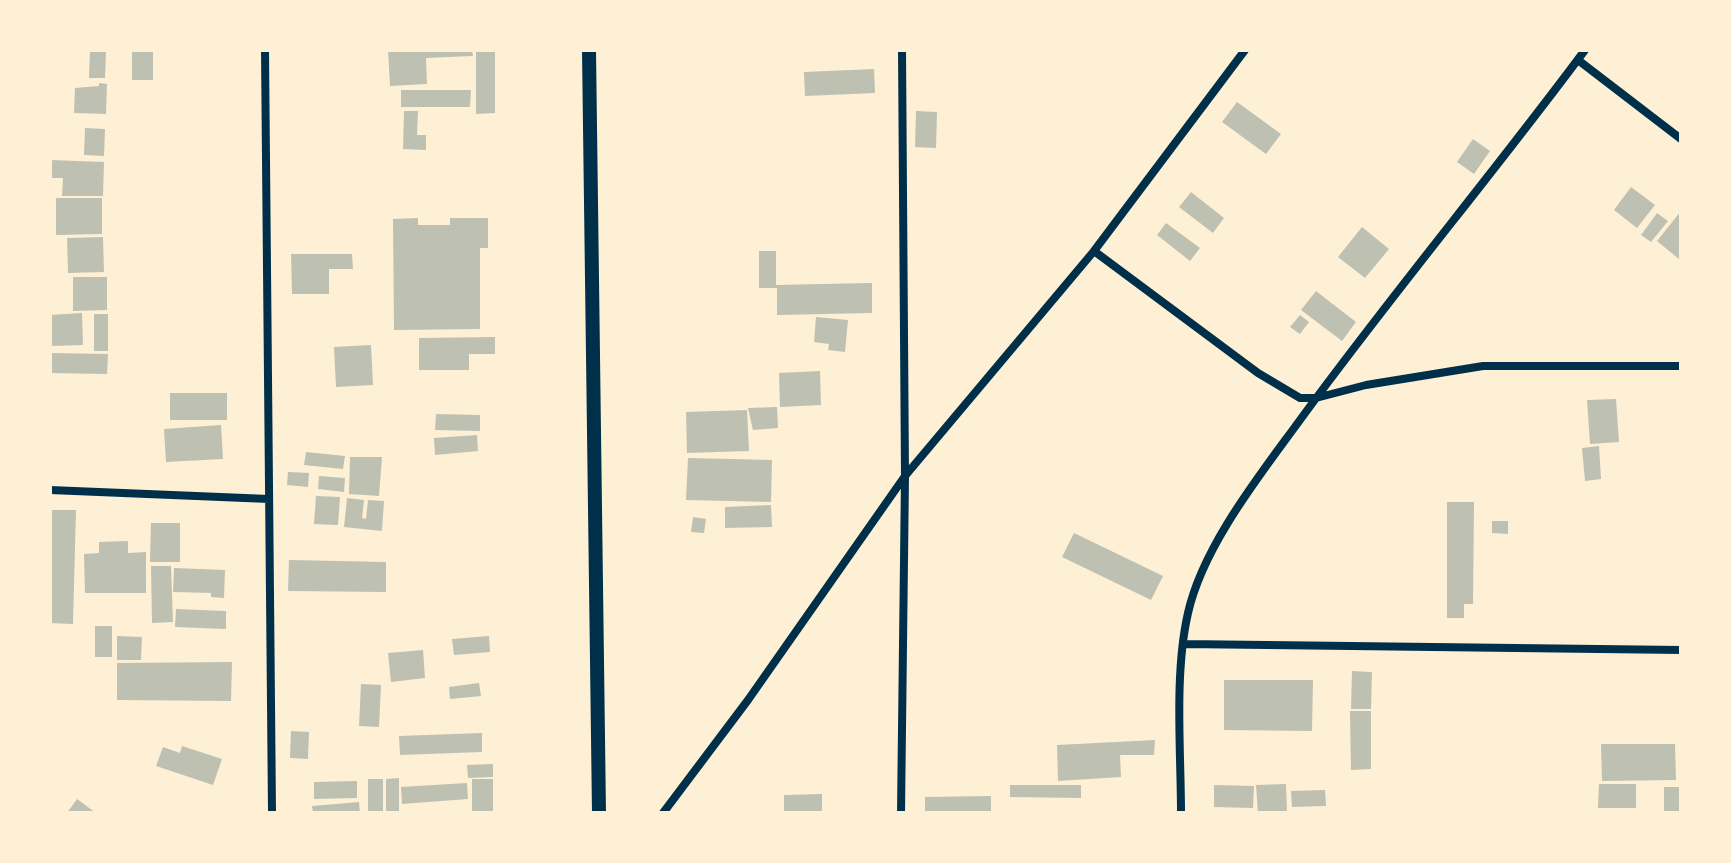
<!DOCTYPE html>
<style>
body{margin:0}
#map{position:relative;width:1731px;height:863px;overflow:hidden;background:#fdf0d5;font-family:"Sofia Sans Condensed",sans-serif}
canvas{display:block}
.frame{position:absolute;inset:0;border:52px solid #fdf0d5;pointer-events:none}
</style>
<div id="map">
<canvas width="1731" height="863"></canvas>
<div class="frame"></div>
</div>
<script>
const c = document.querySelector('canvas').getContext('2d');
c.lineJoin = 'round';
function paint(path, color) {
  c.fillStyle = color;
  c.fill(path, 'evenodd');
}
function trace(path, color, width, dash) {
  c.strokeStyle = color;
  c.lineWidth = width;
  c.lineCap = dash ? 'butt' : 'round';
  c.setLineDash(dash || []);
  c.stroke(path);
}
const building = new Path2D(`
 M90,50h16l-1,28h-16z
 M132,50h21v30h-21z
 M388,50h84l1,6 -47,2 1,26 -37,2z
 M476,50h19v63l-19,1z
 M874,69l1,24 -70,3 -1,-24z
 M99,83l8,1 -1,30 -32,-1 1,-25 24,-2z
 M401,90h70l-1,17h-69z
 M1237,102l44,32 -15,20 -44,-32z
 M404,111h14l-1,24h9v15l-23,-1z
 M916,111l21,1 -1,36 -21,-1z
 M85,128l20,1 -1,27 -20,-1z
 M1473,139l17,12 -16,23 -17,-12z
 M50,160l54,2 -1,34h-41l1,-18h-13z
 M1631,187l24,18 -18,23 -23,-18z
 M1191,192l33,26 -11,15 -34,-26z
 M56,198h46v36l-46,1z
 M1681,211v47l-1,2 -23,-19z
 M1657,213l11,8 -17,21 -10,-7z
 M418,218v7h32v-7h38v30h-8v81l-86,1 -1,-111z
 M1166,223l34,25 -10,13 -33,-26z
 M1362,227l27,22 -24,29 -27,-21z
 M103,237l1,35 -36,1 -1,-35z
 M759,251h17v34l96,-2v30l-95,2v-27h-18z
 M291,254h61l1,15h-24v25h-37z
 M73,277h34v33l-34,1z
 M1316,291l40,31 -14,19 -41,-31z
 M82,313l1,32 -33,1v-31z
 M94,314h14v37h-14z
 M1300,315l9,7 -9,12 -10,-7z
 M816,317l32,3 -3,32 -17,-2 1,-6 -15,-2z
 M495,337v17h-26v16h-50v-32z
 M371,345l2,40 -37,2 -2,-40z
 M50,353l58,1 -1,20 -57,-1z
 M820,371l1,34 -41,2 -1,-34z
 M170,393h57v27h-57z
 M1616,399l3,43 -29,2 -3,-44z
 M777,407l1,21 -25,2 -5,-22z
 M747,410l2,41 -62,2 -1,-41z
 M436,414l44,1v16l-45,-1z
 M221,425l2,34 -57,3 -2,-33z
 M477,435l1,16 -43,4 -1,-17z
 M1599,446l2,33 -16,2 -3,-33z
 M306,452l39,4 -2,13 -39,-4z
 M350,457h32l-3,39 -30,-2z
 M688,458l84,2 -1,42 -85,-2z
 M288,472l21,1 -1,14 -21,-2z
 M319,476l26,2 -1,14 -26,-3z
 M316,496l24,1 -2,28 -24,-1z
 M347,498l17,2 -2,18 4,1 2,-19 16,1 -2,30 -38,-4z
 M1447,502h27l-1,102h-9v14h-17z
 M771,505l1,22 -47,1v-21z
 M50,510h26l-3,114 -23,-1z
 M693,517l13,2 -2,14 -13,-1z
 M1492,521h16v13l-16,-1z
 M151,523h29v39h-30z
 M1074,533l89,43 -12,24 -89,-43z
 M128,541v12l18,-1v41h-61l-1,-39 15,-1v-11z
 M289,560l97,2v30l-98,-1z
 M151,566h20l2,56 -21,1z
 M174,568l51,2 -1,28 -13,-1v-4l-38,-1z
 M176,609l50,2v18l-51,-2z
 M95,626h17v31h-17z
 M117,636l25,1 -1,23h-24z
 M489,636l1,16 -36,3 -2,-16z
 M423,650l2,28 -34,4 -3,-29z
 M232,662l-1,39 -114,-1v-37z
 M1352,671l20,1 -1,37h-20z
 M1224,680h89l-1,51 -88,-1z
 M479,683l2,13 -31,3 -1,-12z
 M361,684l20,1 -2,42 -20,-1z
 M1350,711h21v58l-20,1z
 M291,731l18,1 -1,27 -18,-1z
 M482,733v19l-82,3 -1,-19z
 M1155,740l-1,15h-34l1,22 -63,4 -1,-36z
 M1601,744h74l1,36 -74,1z
 M182,746l40,13 -9,26 -57,-19 7,-19 17,6z
 M493,764v13l-25,1 -1,-13z
 M399,778v35h-13v-34z
 M368,779h15v34h-15z
 M472,779h21v34h-21z
 M357,781v17l-43,1v-17z
 M467,783l1,16 -66,5 -1,-17z
 M1286,784l1,29h-29l-2,-28z
 M1599,784h37v24h-38z
 M1010,785h71v13l-71,-1z
 M1214,785l40,1 -1,22 -39,-1z
 M1664,787h17v26h-17z
 M1325,790l1,16 -34,1 -1,-16z
 M822,794v19h-38v-18z
 M991,796v17h-66v-16z
 M77,799l19,14h-29z
 M359,802l1,11h-47l-1,-7z`);
const minor = new Path2D(`
 M265,50l7,763
 M1578,60l103,79
 M1094,251l164,122 42,25h16l50,-13 117,-19h198
 M50,490l219,9
 M1184,644l497,6
 M663,813l85,-113 157,-224 189,-225 151,-201
 M901,813l4,-337 -3,-426
 M1181,813c0,-62 -7,-139 7,-200 15,-67 72,-138 112,-193 92,-126 192,-245 285,-370`);
const tertiary = new Path2D(`
 M589,50l10,763`);
paint(building, '#bec0b2');
trace(minor, '#003049', 8);
trace(tertiary, '#003049', 14);
</script>
